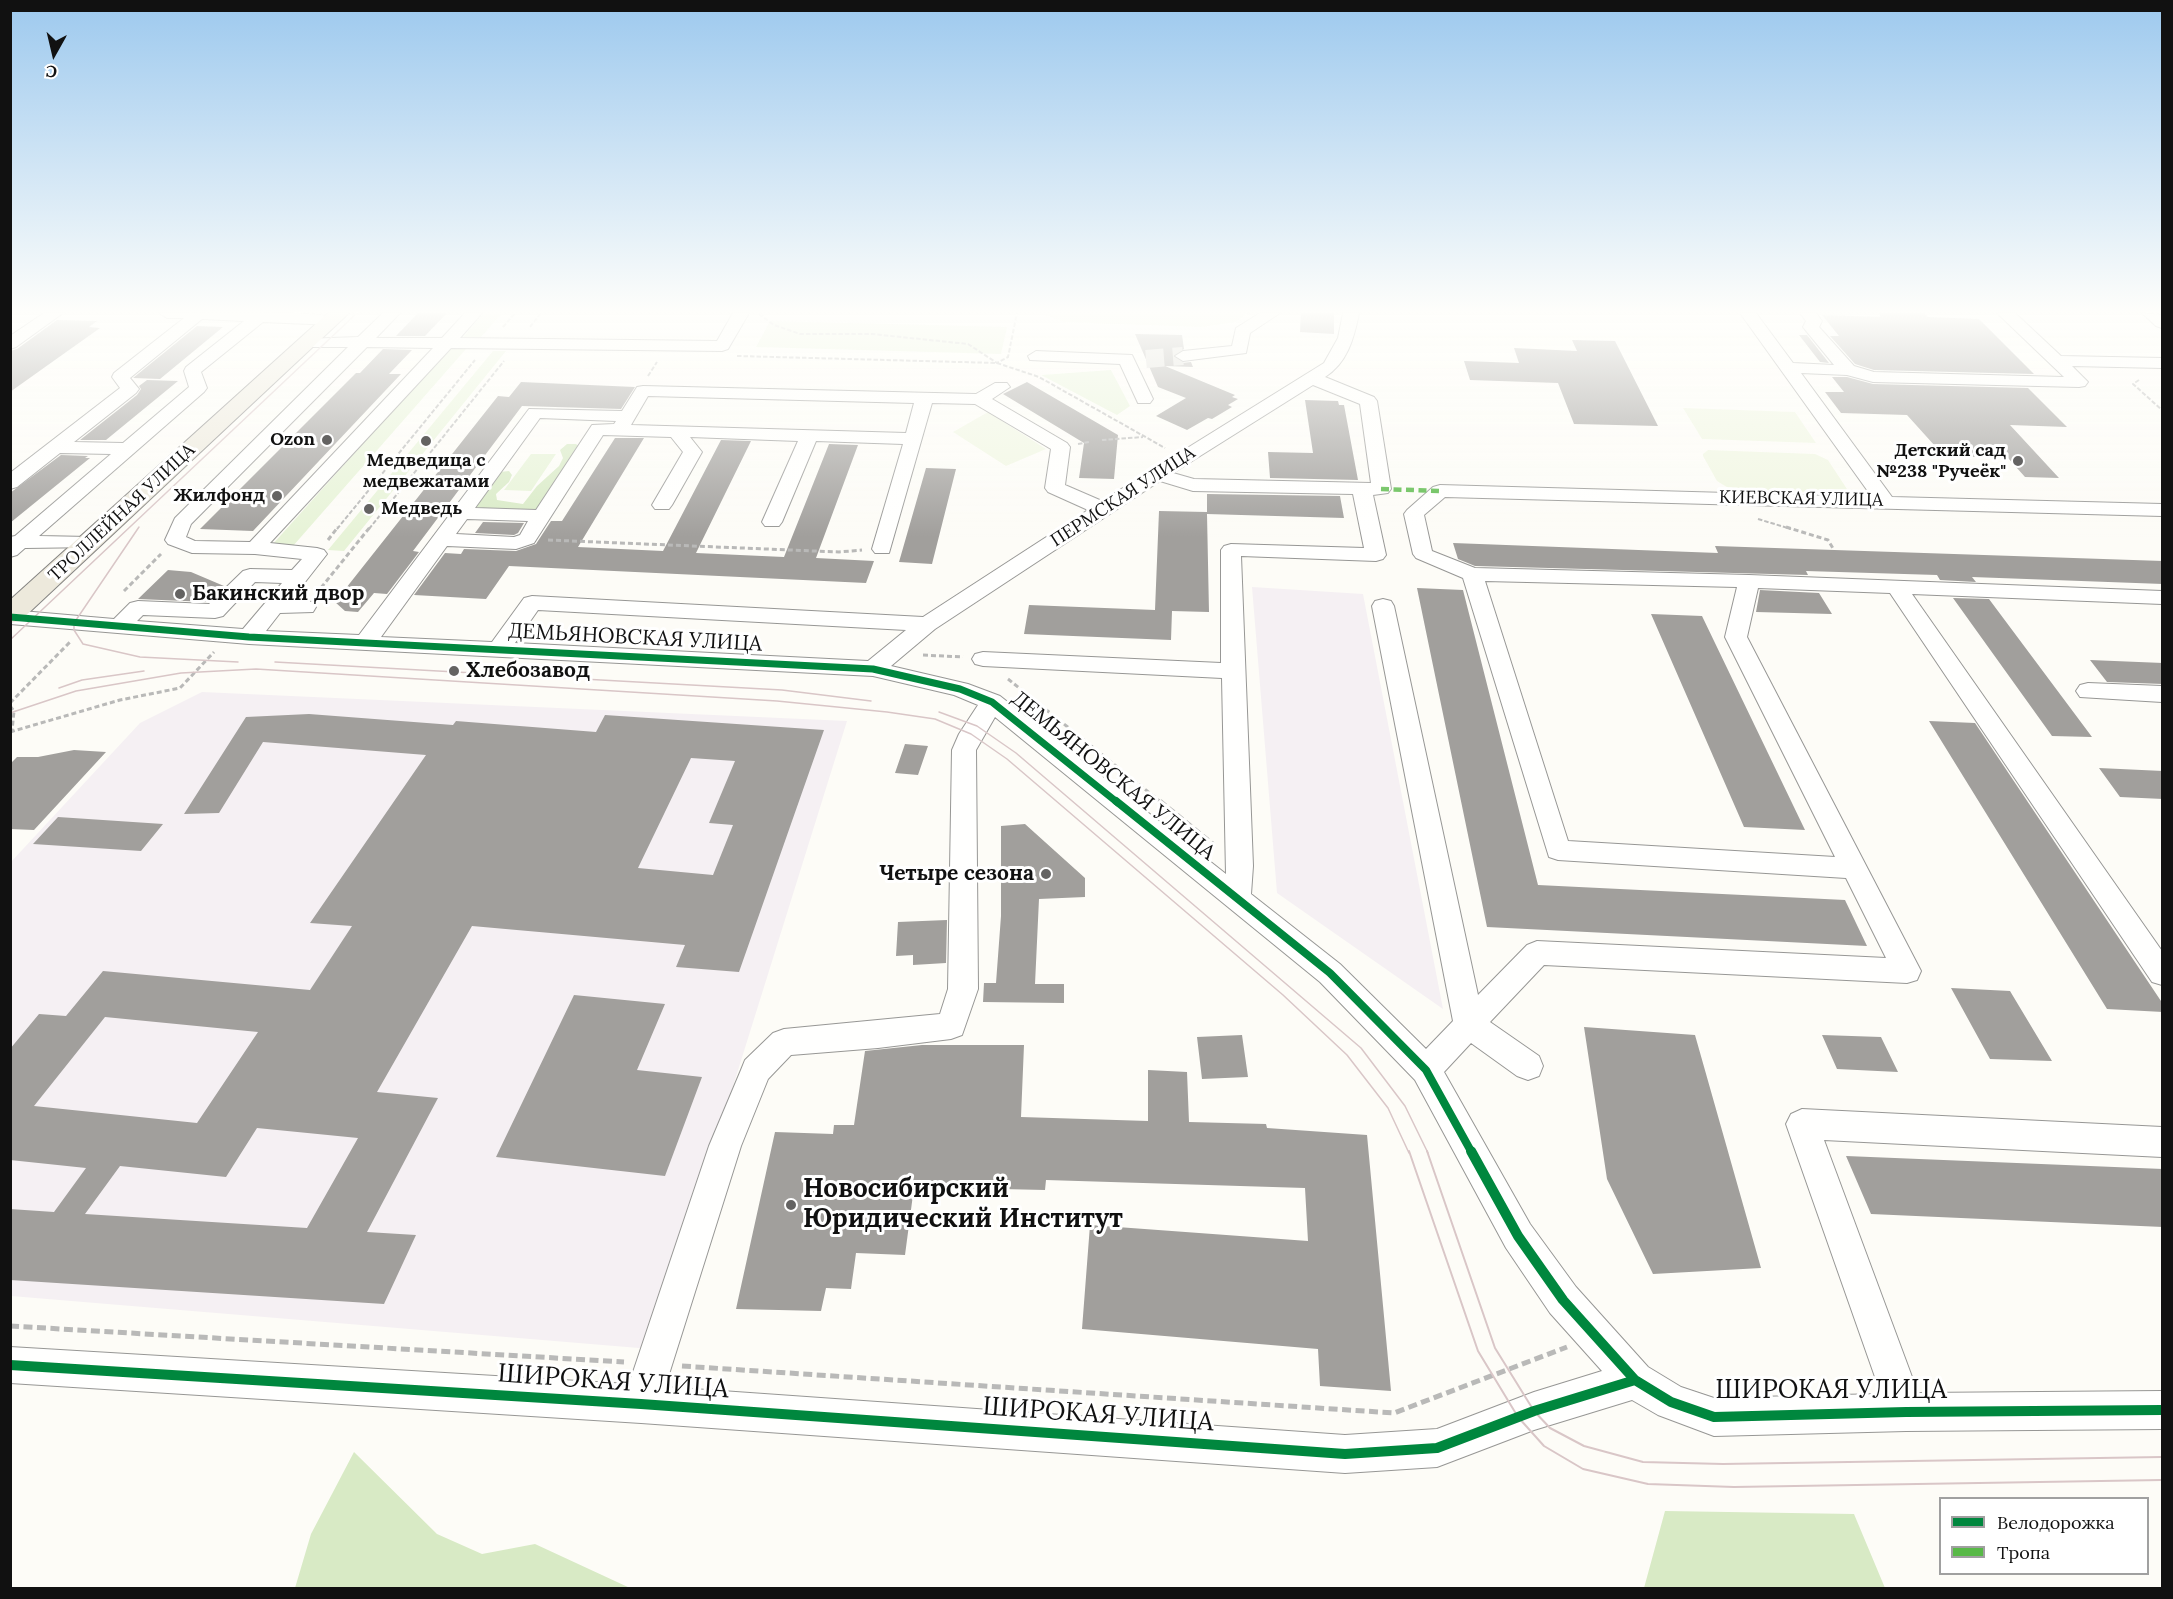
<!DOCTYPE html>
<meta charset="utf-8">
<style>
body{margin:0}
#map{position:relative;width:2173px;height:1599px;overflow:hidden;background:#fdfcf7;font-family:Lora,serif}
canvas{display:block}
.frame{position:absolute;inset:0;border:12px solid #111;pointer-events:none}
.legend{position:absolute;left:1939px;top:1497px;width:210px;height:78px;box-sizing:border-box;background:#fff;border:2px solid #a0a0a0;margin:0;padding:8px 10px;list-style:none;font-size:18px;color:#111}
.legend li{display:flex;align-items:center;gap:12px;height:30px}
.legend b{width:30px;border:2px solid #a0a0a0}
.north{position:absolute;left:24px;top:24px;width:60px;height:60px;-webkit-text-stroke:4px #fff;paint-order:stroke;rotate:188deg;font-size:16px;font-weight:700;line-height:24px;text-align:center;color:#111}
.north::after{content:'';display:block;margin:auto;width:21px;height:27px;background:#111;clip-path:polygon(50% 0,100% 100%,50% 72%,0 100%)}
</style>
<div id="map">
<canvas width="2173" height="1599"></canvas>
<div class="frame"></div>
<ul class="legend">
<li><b style="height:8px;background:#00873e"></b>Велодорожка</li>
<li><b style="height:8px;background:#58b947"></b>Тропа</li>
</ul>
<div class="north">С</div>
</div>
<script>
const c = document.querySelector('canvas').getContext('2d');
c.lineJoin = 'round';
function paint(path, color) {
  c.fillStyle = color;
  c.fill(path, 'evenodd');
}
function trace(path, color, width, dash) {
  c.strokeStyle = color;
  c.lineWidth = width;
  c.lineCap = dash ? 'butt' : 'round';
  c.setLineDash(dash || []);
  c.stroke(path);
}
function drawText(font, color, halo, rows, align = 'center') {
  c.font = font + ' Lora,serif';
  c.lineWidth = 6;
  c.setLineDash([]);
  c.textBaseline = 'middle';
  c.strokeStyle = halo;
  c.fillStyle = color;
  for (const [text, x, y, turn = 0] of rows) {
    c.save();
    c.translate(x, y);
    c.rotate((+turn || 0) * Math.PI / 180);
    c.textAlign = isNaN(turn) ? turn : align;
    if (halo) c.strokeText(text, 0, 0);
    c.fillText(text, 0, 0);
    c.restore();
  }
}
const industrial = new Path2D(`
 M1252,587l111,7 80,415 -166,-116z
 M202,692l645,29 -196,628 -640,-53 -1,-433 130,-140z`);
const green = new Path2D(`
 M484,313h18l-21,24h-18z
 M770,321l237,6 -6,27 -245,-7z
 M449,348l17,1 -173,197 -21,-1z
 M493,351h13l-162,200 -16,-1z
 M1111,370l19,36 -13,9 -76,-40z
 M531,454h25l-25,37 -27,-1z`);
const forest = new Path2D(`
 M567,444h9l4,3 -41,63 -65,-2 26,-36 9,-1 3,4 -3,7 -13,12 1,6 26,4 14,-18 22,-20 4,-8 -3,-8z
 M354,1452l83,82 45,20 53,-10 95,44h-335l16,-54z
 M1665,1511l189,3 31,74h-241z`);
const pitch = new Path2D(`
 M1041,313h207l-12,9 -35,5 -136,-5z
 M1683,408l112,4 21,31 -114,-4z
 M988,412l58,37 -40,17 -53,-34z
 M1708,450l107,4 13,6 19,29 -10,4 -107,-4 -13,-8 -14,-25v-2z`);
const building = new Path2D(`
 M418,313h29l-22,23h-29z
 M1301,313h33v21l-34,-2z
 M1878,313h46l4,4 51,2 55,55 -160,-4 -19,-6 -25,-28h9l-17,-21 59,2z
 M57,320l40,1 -8,6 11,1 -90,64v-41l7,-2z
 M197,326l26,1 -63,52 -27,-1z
 M1135,334l47,1 2,14 -11,8 9,6 9,-1 2,5 -28,-1 70,29 -3,2 6,2 -10,6 4,2 -20,12 -4,-1 -21,12 -31,-14 30,-18 -28,-11z
 M1799,335h8l22,28 -9,-1z
 M1572,340l43,1 43,85 -84,-2 -16,-41 -88,-3 -6,-19 55,2 -5,-15 63,3z
 M383,349l29,1 -23,24h12l-148,157 -53,-2 156,-156h4z
 M1832,377h15l26,7 155,4 39,39 -57,-2 49,53 -34,-1 -17,-19 -64,-2 -37,-41 -66,-2 -16,-21h19z
 M147,380l31,1 -72,59h-26l57,-45 4,-6 -2,-3z
 M521,382l114,5 -14,22 -99,-3 -109,145 6,1 -32,42 -13,-1 -16,19 -13,-1 -10,-9 163,-206 11,1z
 M1027,382l91,53 -4,44 -35,-1 5,-35 -81,-49z
 M1305,400l33,1 1,4h5l14,75 -88,-2 -2,-26 45,1z
 M615,438h29l-66,109 85,4 58,-111 30,1 -55,112 88,4 45,-113 29,1 -42,113 58,3 -8,22 -357,-17 -23,33 -72,-4 31,-42 16,1 3,-5 52,2 20,-7 15,-23h11z
 M61,455l27,1 -3,2h5l-80,65v-30z
 M926,468l30,1 -24,95 -33,-2z
 M1207,494l133,2 4,22 -137,-4 2,98 -37,-1 -1,29 -147,-6 5,-29 126,5 4,-99 48,1z
 M483,522l41,1 -6,10 -4,2 -39,-2z
 M1453,543l265,10 -3,-7 448,15v23l-191,-7 4,5 -36,-2 -3,-5 -131,-4 2,4 -333,-9 -17,-7z
 M168,570l23,2 33,14 -16,16 -70,-3z
 M1417,588l46,2 75,295 307,15 22,46 -380,-19z
 M1760,590l59,3 13,21 -76,-2z
 M1953,598l36,1 103,138 -40,-1z
 M1651,614l51,2 103,214 -61,-3z
 M2090,660l73,3v21l-56,-2z
 M309,714l144,11 3,-4 140,11 9,-17 219,15 -85,242 -63,-5 9,-22 -213,-19 -95,166 61,6 -71,134 49,3 -32,69 -374,-24v-71l44,3 32,-44 -76,-8v-111l29,-35 27,2 37,-45 207,19 42,-64 -42,-3 116,-168 -163,-13 -44,71 -35,1 62,-97zM691,758l44,3 -26,62 24,2 -20,50 -75,-7zM105,1017l153,15 -61,91 -163,-17zM257,1128l101,10 -51,90 -222,-14 35,-48 106,11z
 M1929,721l46,2 188,281v8l-56,-3z
 M905,744l23,2 -10,29 -23,-2z
 M74,750l32,2 -72,78 -24,-1v-65l7,-7h21z
 M2099,768l64,3v28l-43,-2z
 M58,817l105,7 -22,27 -108,-7z
 M1025,824l60,54v19l-46,2 -4,85h29v19l-81,-1 1,-19h12l5,-67v-90z
 M947,920l-1,43 -33,2v-10l-17,1 2,-34z
 M1951,988l59,3 42,70 -62,-2z
 M574,995l91,9 -28,66 65,7 -37,99 -169,-19z
 M1584,1027l111,8 66,233 -108,6 -46,-95z
 M1242,1035l6,42 -46,2 -5,-42z
 M1822,1035l59,2 17,35 -61,-3z
 M922,1045h102l-3,72 127,4v-51l39,2 2,50 77,2 1,4 100,7 24,256 -71,-5 -2,-37 -236,-20 8,-104 218,16 -3,-53 -259,-8 -1,10 -131,-3 -9,68 -49,-2 -5,36 -25,-1 -5,23 -85,-2 39,-177 58,2 1,-9h20l11,-74z
 M1846,1156l317,13v58l-292,-13z`);
const minorTunnel = new Path2D(`
 M1146,359l37,-3`);
const pathFar3 = new Path2D(`
 M759,314l15,11 26,9h72l96,10 29,19 11,-6 9,-44
 M503,327l12,-14
 M530,327l11,-14
 M737,356l260,7 42,14 126,71
 M648,376l9,-14
 M2139,380l-6,4 29,26
 M1102,440l41,-3
 M1078,444l11,-2
 M1758,519l33,10
 M337,529l138,-169
 M369,529l135,-168`);
const pathFar2 = new Path2D(`
 M1786,527l42,13 6,10
 M328,540l10,-13
 M548,540l291,12 23,-2
 M124,591l37,-37
 M316,594l54,-67
 M923,655l40,2
 M1008,679l154,124
 M10,703l61,-62
 M10,706l4,5 -2,20
 M10,732l110,-32 60,-12 34,-36`);
const pathFar1 = new Path2D(`
 M1160,801l53,43`);
const path = new Path2D(`
 M10,1326l614,36
 M682,1366l712,47 173,-66`);
const minor = new Path2D(`
 M44,313h19l-47,34 -6,2v-13z
 M159,313c25,0 173,-4 182,7l-8,5 -70,-3 -62,50 6,16 -3,4 -165,144 50,1 7,2 3,4 -3,4 -71,1 -8,7 -7,2v-20l5,-1 96,-82 -51,-1 -43,34 -7,2v-16l110,-85 -8,-11 2,-4 70,-55h-17zM202,319l42,2 -58,46 -2,4 5,16 -66,56 -49,-1 62,-49 3,-4 -9,-11z
 M383,313h17l-24,25h66l23,-25h17l-22,25 257,3 16,-28h16l-21,36 -6,2 -271,-3 -181,195 47,5 7,2 3,4 -36,46 22,2 3,5 -3,5 -33,1 -14,18 93,4 170,-226 93,2 15,-24 6,-1 333,8 19,-11h12l3,4 -18,12 75,44 3,4 -5,38 37,16 222,-138 14,-25 5,-25h16c-5,26 -12,50 -34,64l49,20 3,4 14,88 -3,4 -15,2 13,60 -3,4 -7,2 -135,-5 12,310 -2,28 89,70 86,85 27,-28 -81,-415 3,-5 8,-2 8,2 3,5 84,389 49,-50 10,-4 349,17 -40,-80 -288,-18 -9,-3 -86,-279 -47,-20 -3,-4 -9,-40 3,-4 26,-23 7,-2 432,12 -132,-184h16l37,50 41,2 -31,-38 3,-6 -6,-8h16l6,8 -3,6 35,39 20,6 190,5 -67,-64h18l46,43 101,2v10l-90,-2 16,16 -3,4 -6,1 -206,-5 -26,-7 -46,-2 91,124 270,7v12l-717,-19 -21,18 8,36 43,17 274,7 413,16v13l-250,-10 250,357v34l-10,-3 -262,-389 -132,-5 -11,49 174,334 -4,9 -10,3 -363,-18 -54,57 49,34 4,10 -4,10 -11,4 -11,-4 -46,-33 -27,29 86,152 46,63 72,80 33,20 33,11 167,-4 -95,-270 5,-10 11,-5 360,18v30l-338,-17 94,253 244,-2v38l-256,2 -192,5 -56,-21 -26,-15 -98,30 -97,37 -92,6 -704,-50 -631,-40v-36l619,37 80,-238 32,-76 4,-10 28,-27 11,-4 156,-15 8,-25 4,-239 7,-16 19,-29 -24,-10 -81,-19 -624,-32 -239,-20v-14l104,9 16,-16 8,-2 71,3 34,-33 7,-2 42,1 10,-11 -47,-5 -63,-1 -24,-9 -3,-4 10,-22 173,-171h-39l-6,-2 -2,-3 2,-3 55,-2zM367,347l66,1 -183,194 -55,-1 -9,-4 5,-13zM1313,385l47,19 11,79 -177,-4 -21,-6zM648,396l266,7 -8,30 -275,-8zM932,403l43,1 76,45 -6,39 3,4 40,18 -165,107 -391,-21 -8,2 -32,44 -111,-5 66,-91 69,3 18,-6 69,-108 68,2 12,15 -31,53 3,4h14l3,-4 30,-53 -12,-15 108,4 -36,81 3,4h14l3,-4 34,-81 87,3 -31,105 3,4h14zM540,418l76,3 -2,3 -22,1 -56,85 -61,-2zM1160,481l33,10 160,3 11,54 -133,-4 -7,2 -3,4v113l-238,-11 -8,2 -3,5 3,5 8,2 239,12 4,196 -226,-178 -32,-12 -77,-18 44,-37zM467,519l61,2 -8,14 -6,2 -58,-3zM1485,581l252,6 -12,50 110,220 -267,-16zM255,582l27,1 -39,46 -106,-8 6,-6 72,3 8,-2zM538,610l368,20 -38,31 -353,-18zM995,717l325,265 95,98 91,168 44,65 52,58 -68,21 -97,37 -92,6 -680,-48 76,-241 27,-67 23,-24 87,-7 73,-9 11,-4 16,-46 -2,-239z
 M1260,313h20l-30,20 -4,20 -63,8 -8,-5 8,-5 49,-5 4,-18z
 M2142,313l20,2v13l-6,-2z
 M1036,351l96,4 21,44 -3,4h-12l-18,-39 -90,-4 -2,-4z
 M2088,683l74,3v16l-82,-5 -4,-6 4,-6z`);
const major = new Path2D(`
 M328,313h21l-329,308 -10,2v-23z`);
const tramFar1 = new Path2D(`
 M139,527l-65,96v7l9,14 57,13 98,5
 M10,640l347,-327
 M275,662l507,28 89,11
 M59,688l23,-8 62,-9
 M939,712l38,14 39,27 345,295 44,58 23,47
 M10,713l66,-22 105,-18 75,-4 521,32 110,11 48,7 36,15 36,25 276,236 64,60 41,53 21,45`);
const tram = new Path2D(`
 M1409,1151l69,200 40,66 26,29 39,23 65,15 86,3 428,-7
 M1427,1151l68,197 39,63 16,17 34,18 59,16 80,2 439,-7`);
const quiet = new Path2D(`
 M1381,489l59,2`);
const cyclewayFar2 = new Path2D(`
 M10,617l239,20 624,32 87,20 32,13 126,101`);
const cyclewayFar1 = new Path2D(`
 M1116,801l214,172 96,97 46,83`);
const cycleway = new Path2D(`
 M1471,1151l47,85 45,64 72,80 36,22 43,15 192,-5 256,-2
 M10,1365l631,39 704,50 92,-6 97,-37 101,-31`);
const markers = [
 [327,440,6,"#646362"],
 [426,441,6,"#646362"],
 [2018,461,6,"#646362"],
 [277,496,6,"#646362"],
 [369,509,6,"#646362"],
 [180,594,6,"#646362"],
 [454,671,6,"#646362"],
 [1046,874,6,"#646362"],
 [791,1205,6,"#646362"]
];
const farPoinames = [
 ["Ozon",315,440],
 ["Детский сад",2006,451],
 ["№238 \"Ручеёк\"",2006,472],
 ["Медведица с",426,461,"center"],
 ["медвежатами",426,482,"center"],
 ["Жилфонд",265,496],
 ["Медведь",381,509,"left"]
];
const farStreetnames = [
 ["ПЕРМСКАЯ УЛИЦА",1123,497,-33],
 ["КИЕВСКАЯ УЛИЦА",1801,499,1],
 ["ТРОЛЛЕЙНАЯ УЛИЦА",122,513,-43]
];
const poiNames = [
 ["Бакинский двор",192,594],
 ["Хлебозавод",466,671],
 ["Четыре сезона",1034,874,"right"]
];
const streetNames = [
 ["ДЕМЬЯНОВСКАЯ УЛИЦА",635,638,3],
 ["ДЕМЬЯНОВСКАЯ УЛИЦА",1113,776,39]
];
const nearPoinames = [
 ["Новосибирский",803,1190],
 ["Юридический Институт",803,1220]
];
const nearStreetnames = [
 ["ШИРОКАЯ УЛИЦА",613,1382,4],
 ["ШИРОКАЯ УЛИЦА",1831,1391],
 ["ШИРОКАЯ УЛИЦА",1098,1415,4]
];
paint(industrial, '#f5f0f3');
paint(green, '#e7f3d7');
paint(forest, '#d8eac5');
paint(pitch, '#f0f6e1');
paint(building, '#a19f9c');
trace(minorTunnel, '#dad9d4', 18, [18, 9]);
trace(minor, '#979795', 2);
trace(major, '#858482', 2);
trace(pathFar3, '#b9b9b8', 2, [4.5, 2]);
trace(pathFar2, '#b9b9b8', 3, [5, 3]);
trace(pathFar1, '#b9b9b8', 4.5, [7, 4]);
trace(path, '#b9b9b8', 5, [9, 4.5]);
paint(minor, '#fffffe');
paint(major, '#ede9dc');
trace(tramFar1, '#d9c6c7', 1.5);
trace(tram, '#d9c6c7', 2);
trace(quiet, '#58b947', 4.5, [8, 4.5]);
trace(cyclewayFar2, '#00873e', 7);
trace(cyclewayFar1, '#00873e', 8);
trace(cycleway, '#00873e', 10);
const sky = c.createLinearGradient(0, 0, 0, 537);
sky.addColorStop(0, '#9dc9ee');
sky.addColorStop(0.58, '#fefefb');
sky.addColorStop(1, '#fefefb00');
c.fillStyle = sky;
c.fillRect(0, 0, 2173, 537);
for (const [x, y, r, color] of markers) {
  const dot = new Path2D();
  dot.arc(x, y, r, 0, 2 * Math.PI);
  c.fillStyle = color;
  c.fill(dot);
  trace(dot, '#fff', 2);
}
drawText('bold 18px', '#111', '#fff', farPoinames, 'right');
drawText('18px', '#111', '#fff', farStreetnames);
drawText('bold 21px', '#111', '#fff', poiNames, 'left');
drawText('21px', '#111', '#fff', streetNames);
drawText('bold 26px', '#111', '#fff', nearPoinames, 'left');
drawText('26px', '#111', '#fff', nearStreetnames);
</script>
